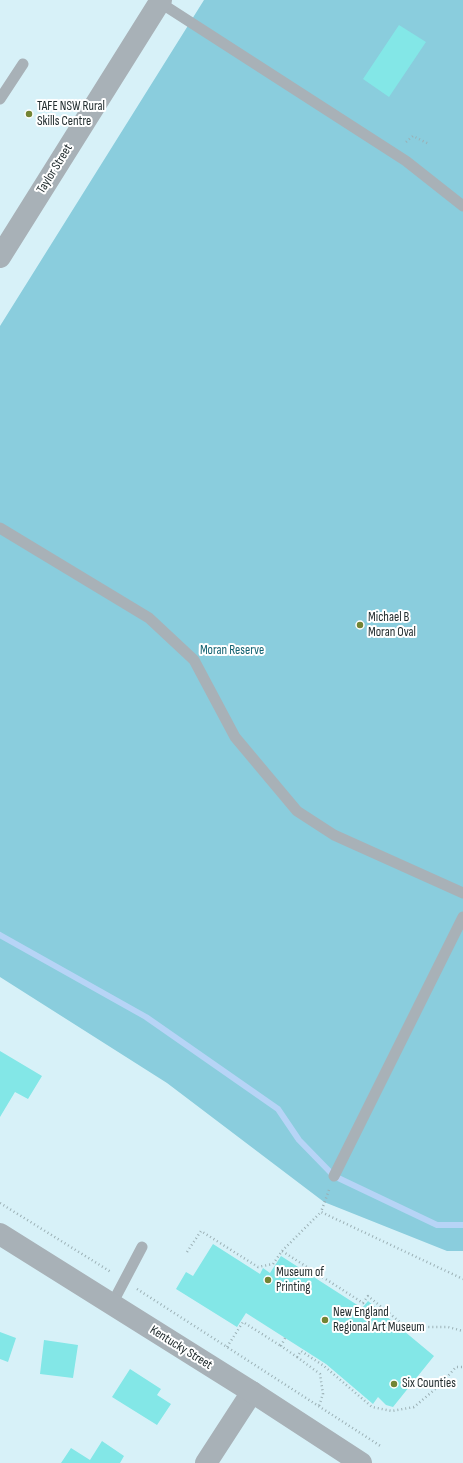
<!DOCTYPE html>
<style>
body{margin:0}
canvas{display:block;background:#d7f1f8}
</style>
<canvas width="463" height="1463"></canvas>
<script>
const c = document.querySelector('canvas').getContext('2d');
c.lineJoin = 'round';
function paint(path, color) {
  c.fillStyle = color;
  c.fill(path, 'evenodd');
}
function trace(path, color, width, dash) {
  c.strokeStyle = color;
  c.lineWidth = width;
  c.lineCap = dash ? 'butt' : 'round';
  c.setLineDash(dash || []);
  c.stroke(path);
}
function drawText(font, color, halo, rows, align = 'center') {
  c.font = font + ' "Sofia Sans Condensed",sans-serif';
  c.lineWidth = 4;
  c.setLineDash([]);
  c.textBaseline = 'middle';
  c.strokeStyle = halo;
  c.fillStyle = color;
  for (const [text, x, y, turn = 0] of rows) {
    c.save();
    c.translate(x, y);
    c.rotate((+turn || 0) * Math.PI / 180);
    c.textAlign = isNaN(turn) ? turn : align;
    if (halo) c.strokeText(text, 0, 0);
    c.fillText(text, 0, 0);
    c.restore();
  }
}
const green = new Path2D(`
 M204,0h259v1251h-16l-123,-49 -157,-119 -167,-106v-651z`);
const stream = new Path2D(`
 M0,935l146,82 132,92 21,31 35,36 103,49h26`);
const building = new Path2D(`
 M399,25l27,17 -37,55 -26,-18z
 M0,1051l42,25 -14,23 -13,-7 -15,25z
 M213,1244l47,30 3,-6 7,5 11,-17 81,52 6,-7 66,55 -41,51 -7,-2 -8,-8 -5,7 -47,-40 -80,-51 -9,14 -61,-38 10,-17 7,4z
 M0,1332l16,6 -8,24 -8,-3z
 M44,1340l34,5 -5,33 -33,-4z
 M130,1369l31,20 -4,6 14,9 -14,21 -45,-28z
 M102,1441l22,15 -4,7h-59l10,-15 19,12z`);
const path = new Path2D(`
 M406,142l7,-6 16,8
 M329,1190l-8,22 142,67
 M0,1203l111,69
 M282,1251l39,-39
 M187,1252l14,-21 57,36 15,-3 9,-13 81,52 5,-7 38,31h42l15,4
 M137,1289l245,158
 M285,1338l-4,8 16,11 4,-6 23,15 48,41 20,4 22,-4 25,-21 17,-19h7
 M227,1347l16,-25 38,24
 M297,1357l23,17 3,20 -4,12`);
const service = new Path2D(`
 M159,2l247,159 57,45
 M0,99l23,-35
 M0,528l149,90 45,42 41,77 62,74 37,24 129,58
 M334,1176l129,-259
 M112,1304l30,-57`);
const minor = new Path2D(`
 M0,257l161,-257
 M206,1463l46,-71`);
const tertiary = new Path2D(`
 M0,1234l252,158 109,71`);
const markers = [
 [29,114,4,"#738434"],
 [360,625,4,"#738434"],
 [268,1280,4,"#738434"],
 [325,1320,4,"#738434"],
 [394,1384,4,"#738434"]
];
const poiNames = [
 ["TAFE NSW Rural",37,107],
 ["Skills Centre",37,122],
 ["Michael B",368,618],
 ["Moran Oval",368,633],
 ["Museum of",276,1273],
 ["Printing",276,1288],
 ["New England",333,1313],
 ["Regional Art Museum",333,1328],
 ["Six Counties",402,1384]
];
const streetNames = [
 ["Taylor Street",55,169,-58],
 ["Kentucky Street",181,1348,32]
];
const parkNames = [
 ["Moran Reserve",232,651]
];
paint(green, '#8acddd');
trace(stream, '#b7d4f6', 6);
paint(building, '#83e7e7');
trace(path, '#9bb0b5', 2.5, [1, 3]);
trace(service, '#a8b1b7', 11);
trace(minor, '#a8b1b7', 22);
trace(tertiary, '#a8b1b7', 22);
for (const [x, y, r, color] of markers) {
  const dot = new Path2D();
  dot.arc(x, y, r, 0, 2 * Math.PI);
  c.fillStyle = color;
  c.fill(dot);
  trace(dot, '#fff', 1.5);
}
drawText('13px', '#222d2f', '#fff', poiNames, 'left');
drawText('13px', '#222d2f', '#fff', streetNames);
drawText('13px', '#136170', '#fff', parkNames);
</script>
